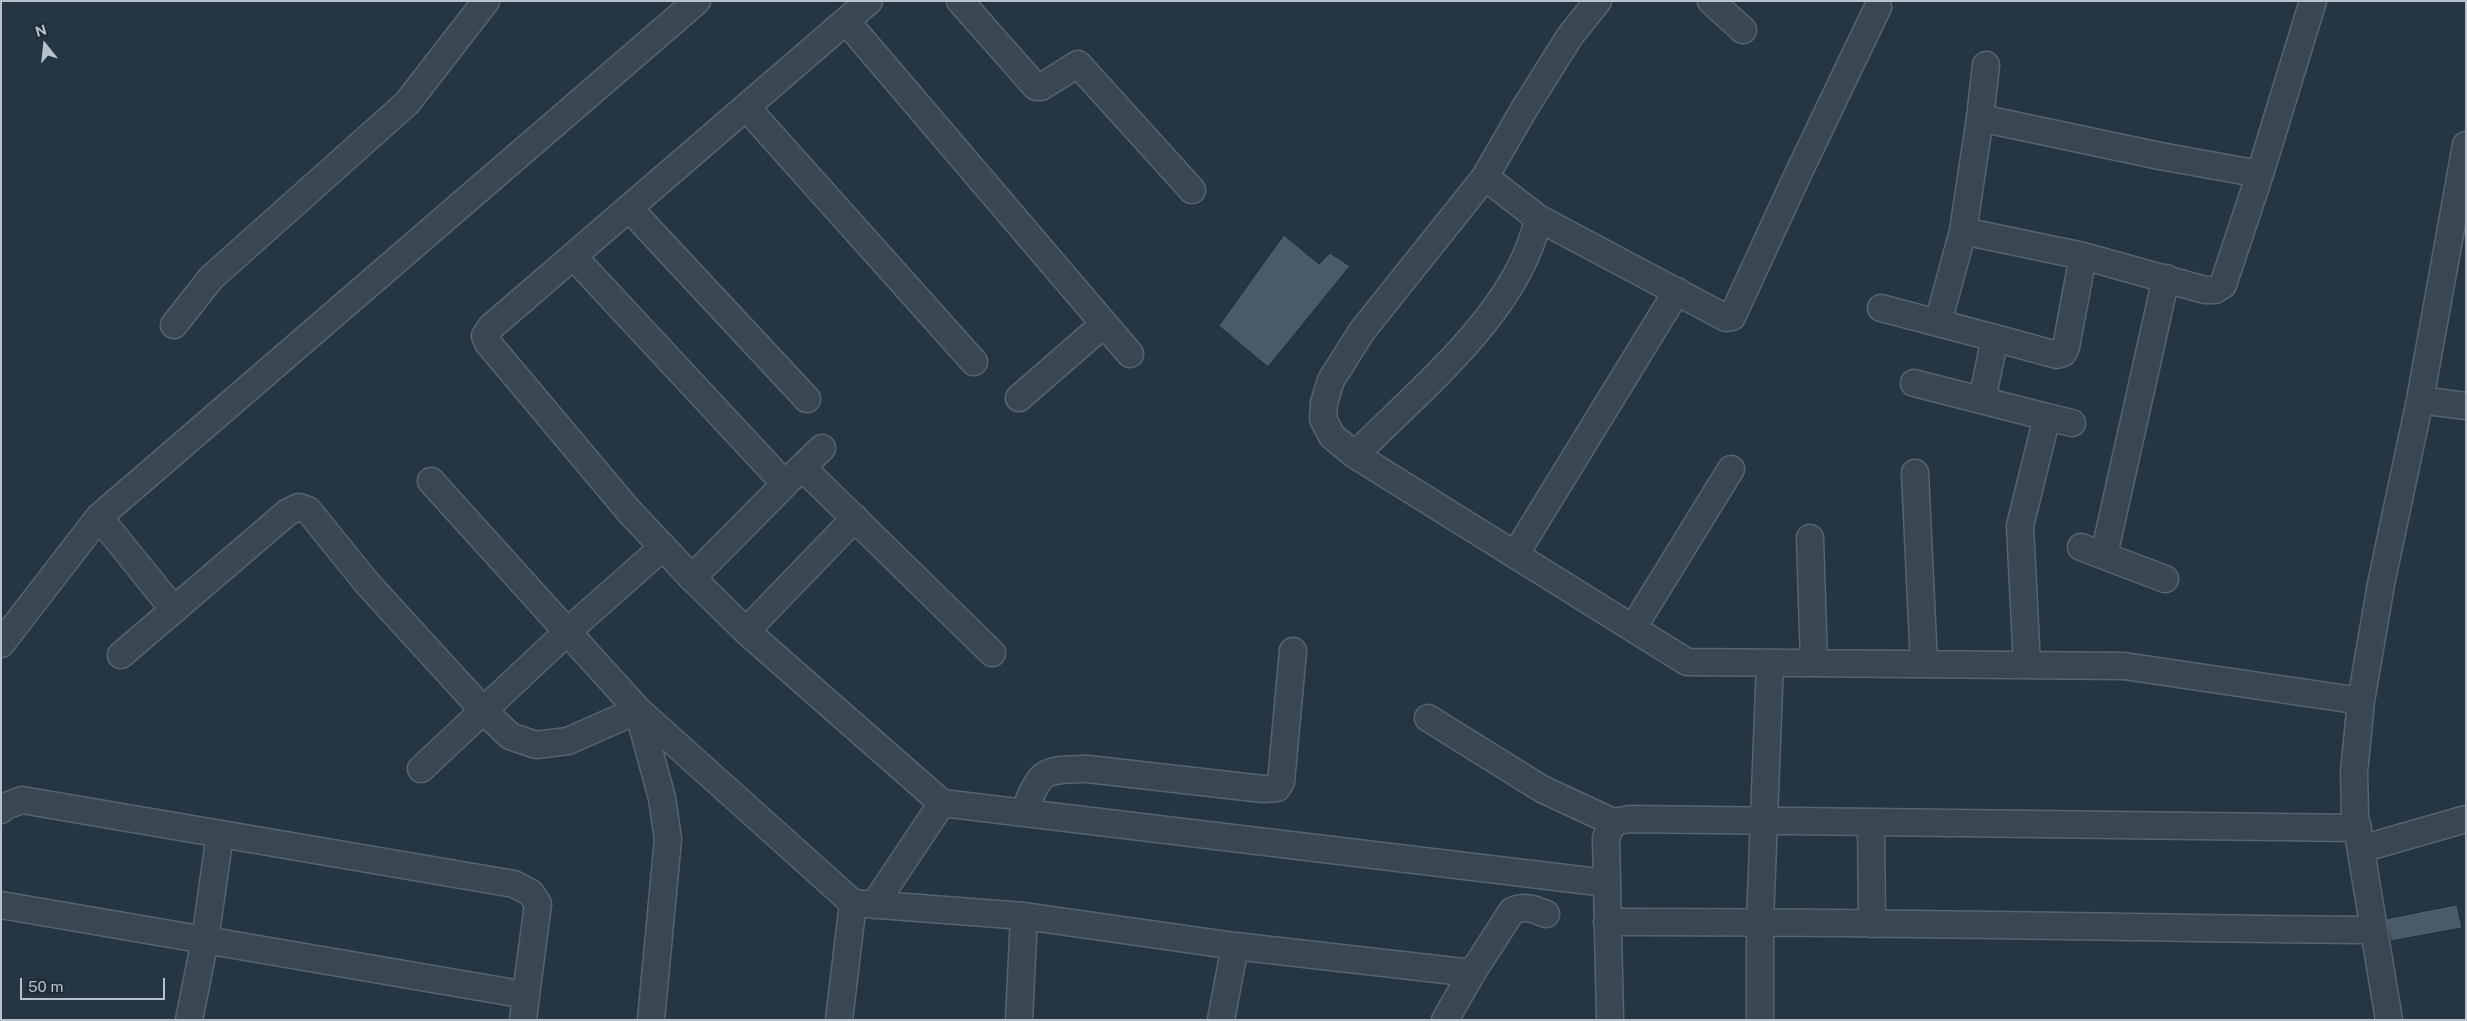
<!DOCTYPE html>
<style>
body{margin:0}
#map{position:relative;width:2467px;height:1021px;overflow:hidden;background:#253542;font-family:"Public Sans",sans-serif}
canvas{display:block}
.frame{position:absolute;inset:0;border:2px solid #b6c1cc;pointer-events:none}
.north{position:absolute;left:20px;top:20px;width:50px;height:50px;-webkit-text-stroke:4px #1e2c37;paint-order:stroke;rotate:344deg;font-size:14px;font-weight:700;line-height:20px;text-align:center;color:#b6c1cc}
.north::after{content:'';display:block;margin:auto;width:18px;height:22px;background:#b6c1cc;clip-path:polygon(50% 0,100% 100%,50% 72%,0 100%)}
.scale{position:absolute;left:20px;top:978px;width:145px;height:22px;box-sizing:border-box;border:2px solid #b6c1cc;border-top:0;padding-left:6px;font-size:15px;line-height:18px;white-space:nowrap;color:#b6c1cc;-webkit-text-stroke:4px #1e2c37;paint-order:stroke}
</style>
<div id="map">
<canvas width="2467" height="1021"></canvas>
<div class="frame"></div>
<div class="north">N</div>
<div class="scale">50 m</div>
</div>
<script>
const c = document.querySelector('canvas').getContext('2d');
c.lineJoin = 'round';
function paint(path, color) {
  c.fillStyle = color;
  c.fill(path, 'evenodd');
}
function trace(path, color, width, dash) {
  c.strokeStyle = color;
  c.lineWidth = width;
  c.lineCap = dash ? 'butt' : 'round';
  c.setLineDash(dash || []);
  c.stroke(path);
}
const building = new Path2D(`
 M1284,235l35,29 11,-11 20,13 -82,101 -49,-41z
 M2457,905l5,23 -71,13 -5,-22z`);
const minor = new Path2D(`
 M869,1l-378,326 -6,9 3,7 140,167 64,68 54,53 196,172 664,80
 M960,1l76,86h5l37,-23 114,126
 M1598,1l-28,35 -47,75 -38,66 -123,154 -31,49 -7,23 -1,16 9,17 23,19 332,207 437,4 237,35
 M1711,1l32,29
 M846,21l284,333
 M746,107l228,255
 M2260,174l53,-173
 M1485,177l53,41 188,100 6,-1 66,-143 80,-167
 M629,208l178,191
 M1963,231l17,-113 6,-53
 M573,256l212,228 -93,94
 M1881,308l114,30 -13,62
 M1938,323l25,-92 120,25 122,34h10l8,-5 37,-111 -100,-18 -180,-38
 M174,325l37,-47 196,-175 79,-102
 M1995,338l62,17 6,-2 3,-6 17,-91
 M1914,383l133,34
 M1019,398l85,-74
 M2420,400l46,6
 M1355,455c64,-65 165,-145 183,-237
 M802,467l190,186
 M1915,473l9,191
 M791,478l31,-30
 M431,481l207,229 215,193
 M99,517l75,93
 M1810,538l4,125
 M2081,547l84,32
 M1515,555l162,-264
 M2104,555l62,-277
 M1633,628l98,-159
 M746,631l109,-113
 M1,644l98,-127 598,-516
 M121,655l167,-143 11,-5 9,3 59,73 116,127 27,26 26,9 32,-4 70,-31 24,88 6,41 -17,181
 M2027,665l-7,-139 27,-109 25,6
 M1428,718l114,71 71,33
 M421,769l146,-137 96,-85
 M1,810l2,-3 19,-7 492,84 17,9 7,11 -12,91
 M1024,812c17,-43 18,-42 64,-43l175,20 14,-1 4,-6 12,-131
 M1871,822l1,102
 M2361,849l105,-30
 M1,905l525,90 -3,25
 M874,905l68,-102
 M1607,922c256,-1 512,6 767,8
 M1472,973l40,-62c13,-6 22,-2 34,3
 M189,1020l16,-80 15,-106
 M839,1020l14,-117 171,13 211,30 237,27 -27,47
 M1019,1020l5,-104
 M1221,1020l14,-74
 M1610,1020l-4,-182 7,-16 17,-3 728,9
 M1760,1020v-98l10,-259
 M2389,1020l-34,-205 -1,-43 7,-71 20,-117 39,-184 46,-255`);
paint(building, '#495b68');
trace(building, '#202e39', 1);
trace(minor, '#57646f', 29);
trace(minor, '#394752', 26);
</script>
